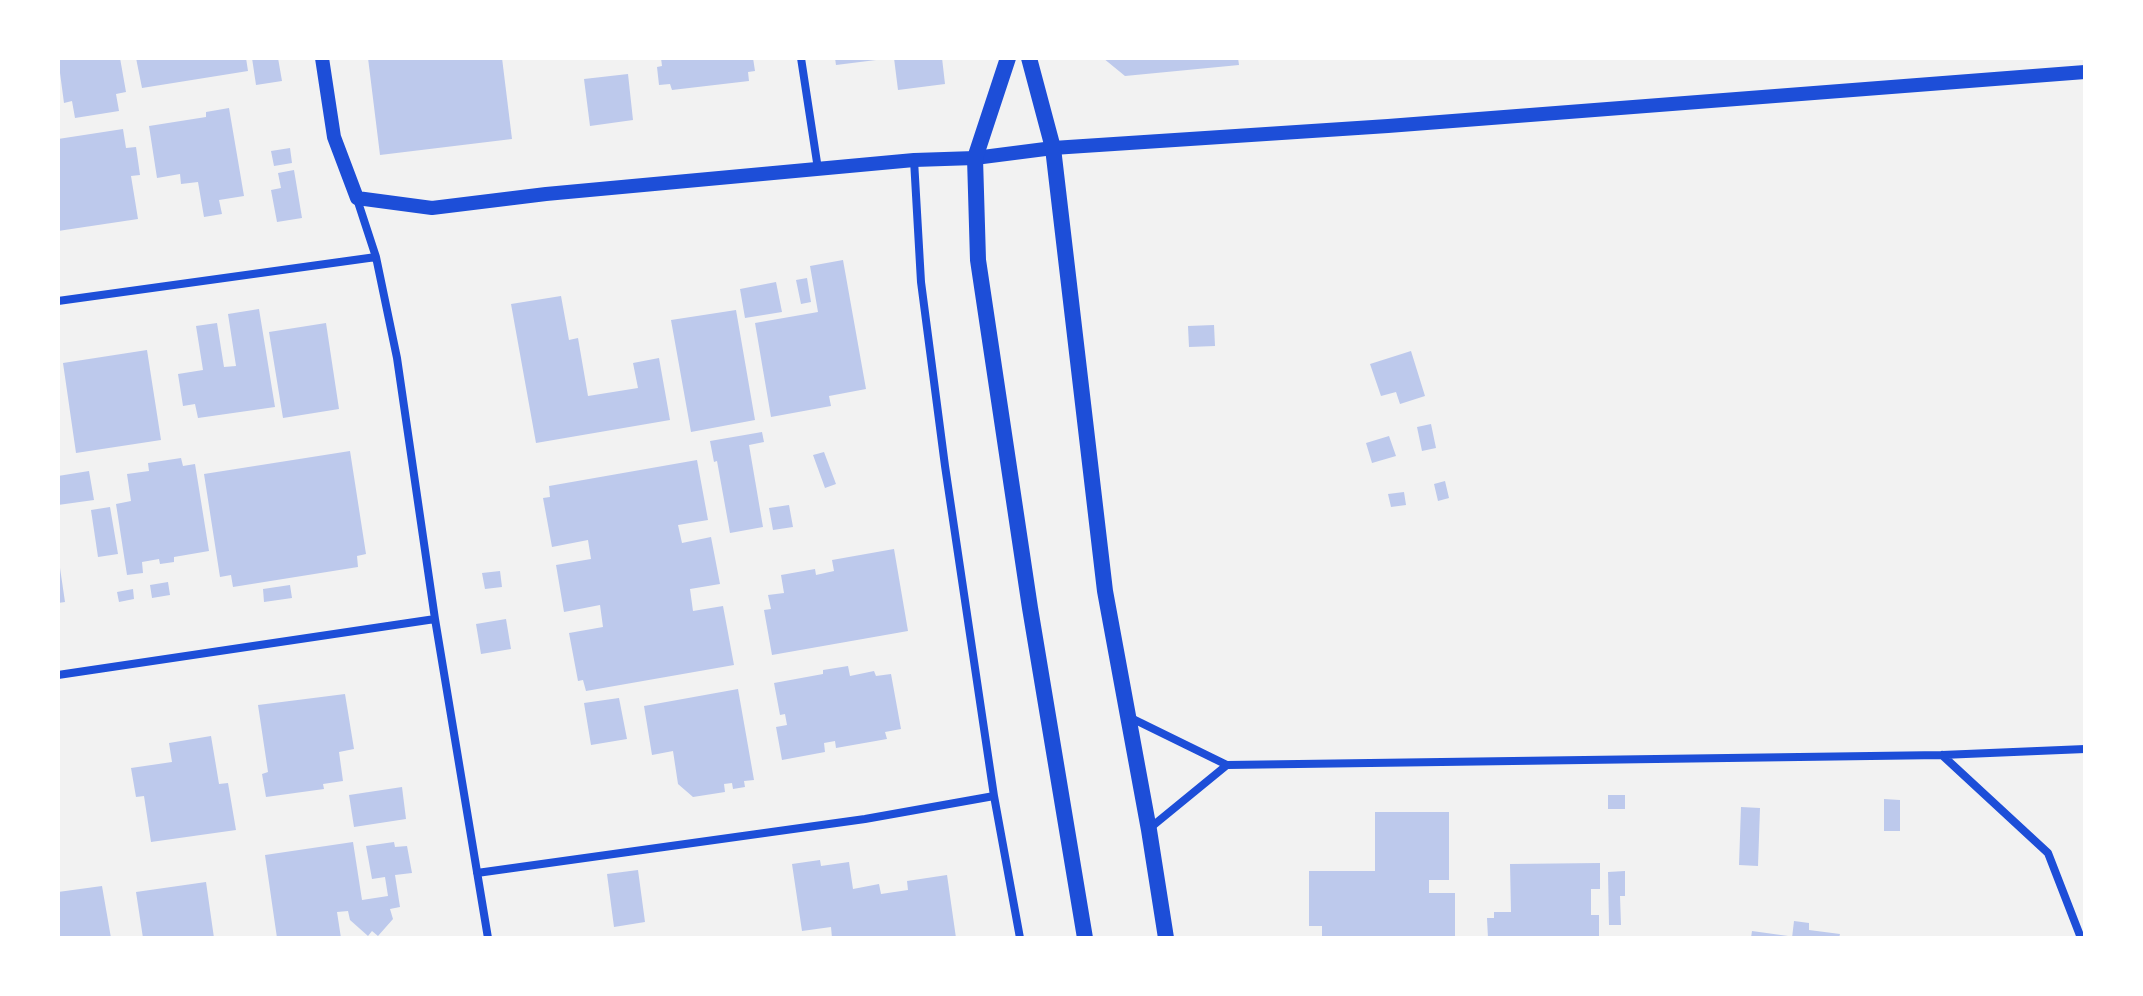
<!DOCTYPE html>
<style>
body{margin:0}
#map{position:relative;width:2143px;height:996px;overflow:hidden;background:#f2f2f2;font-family:Figtree,sans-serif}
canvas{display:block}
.frame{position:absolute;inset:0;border:60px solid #fff;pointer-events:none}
</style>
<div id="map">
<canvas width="2143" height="996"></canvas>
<div class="frame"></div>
</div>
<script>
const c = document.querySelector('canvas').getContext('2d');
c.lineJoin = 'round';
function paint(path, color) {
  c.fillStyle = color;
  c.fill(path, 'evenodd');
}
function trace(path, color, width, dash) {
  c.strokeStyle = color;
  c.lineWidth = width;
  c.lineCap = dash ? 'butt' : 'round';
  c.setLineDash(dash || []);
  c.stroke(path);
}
const building = new Path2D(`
 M58,58h62l6,34 -10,2 3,17 -44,7 -3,-17 -8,2z
 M136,58h110l2,13 -106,17z
 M252,58h26l4,23 -26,4z
 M368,58h134l10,81 -132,16z
 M661,58h92l2,13 -7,1 1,9 -77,9 -2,-6 -11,1 -2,-18 5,-1z
 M835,58h40l1,2 -40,5z
 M894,58h48l3,26 -47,6z
 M1103,58h135l1,7 -114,11z
 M628,74l5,46 -43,6 -6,-47z
 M229,108l15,88 -25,4 3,14 -18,3 -6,-35 -17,2 -1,-10 -23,4 -8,-52 57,-9v-5z
 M123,129l3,19 10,-1 4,28 -9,1 7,43 -80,12v-92z
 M290,148l2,15 -18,3 -3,-15z
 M294,170l8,48 -25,4 -6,-32 10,-2 -3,-15z
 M843,260l23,129 -37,7 2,10 -60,11 -16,-94 63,-11 -8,-46z
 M807,278l4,24 -10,2 -5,-24z
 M776,282l6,30 -37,6 -5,-29z
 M561,296l8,44 9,-2 10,58 50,-8 -5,-25 26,-5 11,62 -134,23 -25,-139z
 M259,309l16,98 -77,11 -3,-14 -12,2 -5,-32 25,-4 -7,-44 21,-3 7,44 12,-1 -8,-52z
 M736,310l19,110 -64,12 -20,-112z
 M326,323l13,86 -56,9 -14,-86z
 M1214,325l1,21 -26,1 -1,-21z
 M147,350l14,90 -85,13 -13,-90z
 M1411,351l14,45 -25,8 -4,-12 -15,4 -11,-32z
 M1431,424l5,24 -14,3 -5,-24z
 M762,432l2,10 -15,3 14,82 -33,6 -13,-72 -3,1 -4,-21z
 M1389,436l7,20 -24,7 -6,-20z
 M350,451l16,103 -9,2 1,11 -125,20 -2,-12 -11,2 -16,-103z
 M824,452l12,32 -11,4 -12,-33z
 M181,458l2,8 12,-2 14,87 -35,6v5l-14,2 -1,-5 -17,3 1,11 -16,2 -11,-71 15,-3 -4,-27 22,-3 -1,-8z
 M697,460l11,60 -30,5 4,18 29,-6 9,47 -30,5 3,22 30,-5 11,59 -148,26 -3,-11 -5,1 -9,-48 34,-6 -3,-22 -36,7 -8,-47 35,-6 -3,-19 -36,7 -9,-49 7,-1 -1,-11z
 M89,471l5,29 -36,5v-29z
 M1445,481l4,17 -11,3 -4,-17z
 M1404,492l2,13 -15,2 -3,-13z
 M789,505l4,22 -20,3 -4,-22z
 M110,507l8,47 -20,3 -7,-47z
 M894,549l14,82 -136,24 -8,-45 7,-1 -3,-14 16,-2 -3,-18 34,-6 1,6 18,-4 -2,-11z
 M60,568l5,34 -7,1v-34z
 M500,571l2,16 -17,2 -3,-16z
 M168,582l2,13 -18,3 -2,-13z
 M290,585l2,13 -28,4 -1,-13z
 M133,589l1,10 -15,3 -2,-10z
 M506,619l5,30 -30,5 -5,-30z
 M848,666l2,10 24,-5 2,5 15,-2 10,55 -16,3 2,7 -51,9 -1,-7 -11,2 1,9 -43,8 -6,-33 11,-2 -2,-11 -5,1 -6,-32 49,-9v-4z
 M738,689l16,91 -10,1 1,6 -12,2 -1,-6 -8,1 1,8 -32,5 -15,-13 -5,-33 -21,4 -8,-49z
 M345,694l9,55 -15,3 4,29 -20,3 1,5 -58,8 -4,-23 6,-2 -10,-67z
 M619,698l8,41 -36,6 -7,-42z
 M211,736l8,48 9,-1 8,47 -85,12 -7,-46 -8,1 -5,-29 41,-6 -3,-19z
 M402,787l4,32 -52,8 -5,-32z
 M1608,795h17v14h-17z
 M1884,799l16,1v31h-16z
 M1741,807l19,1 -2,58 -19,-1z
 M1375,812h74v68h-20v13h26v45h-133v-12h-13v-55h66z
 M353,842l9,58 26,-4 -3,-19 -13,2 -6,-33 28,-4 1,5 12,-1 5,27 -17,2 5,32 -10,2 3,10 -15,17 -6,-5 -4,5 -18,-16 -2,-9 -11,1 4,26h-64l-12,-83z
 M820,860l1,6 28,-4 4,27 26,-5 2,10 27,-4 -1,-9 40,-6 9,63h-124l-1,-11 -29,4 -10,-67z
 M1600,863v26h-9v26h8v23h-111l-1,-20h7v-6h17l-1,-48z
 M638,870l7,52 -31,5 -7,-53z
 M1625,871v25h-5l1,29h-12l-1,-53z
 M206,882l8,56h-71l-7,-46z
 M102,886l9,52h-53v-46z
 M1794,921l15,2v7l31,4 -1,4h-47z
 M1752,931l36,5 -1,2h-36z`);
const minor = new Path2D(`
 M801,58l17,111
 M914,160l7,122 24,184 49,330 26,142
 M357,199l19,58 21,101 38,261 53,319
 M58,301l318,-44
 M58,675l377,-56
 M1129,717l98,48 715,-10 143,-6
 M1942,755l106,98 33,85
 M1150,828l77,-63
 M477,873l388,-54 129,-23`);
const tertiary = new Path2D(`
 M322,58l12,79 23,61 75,10 114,-14 368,-34 61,-2 78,-10 335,-22 697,-54`);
const secondary = new Path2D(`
 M1008,58l-33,100 3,102 52,348 55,330
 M1029,58l24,90 52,443 44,239 17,108`);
paint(building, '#bdc9ec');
trace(minor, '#1d4ed8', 8);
trace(tertiary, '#1d4ed8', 14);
trace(secondary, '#1d4ed8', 16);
</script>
